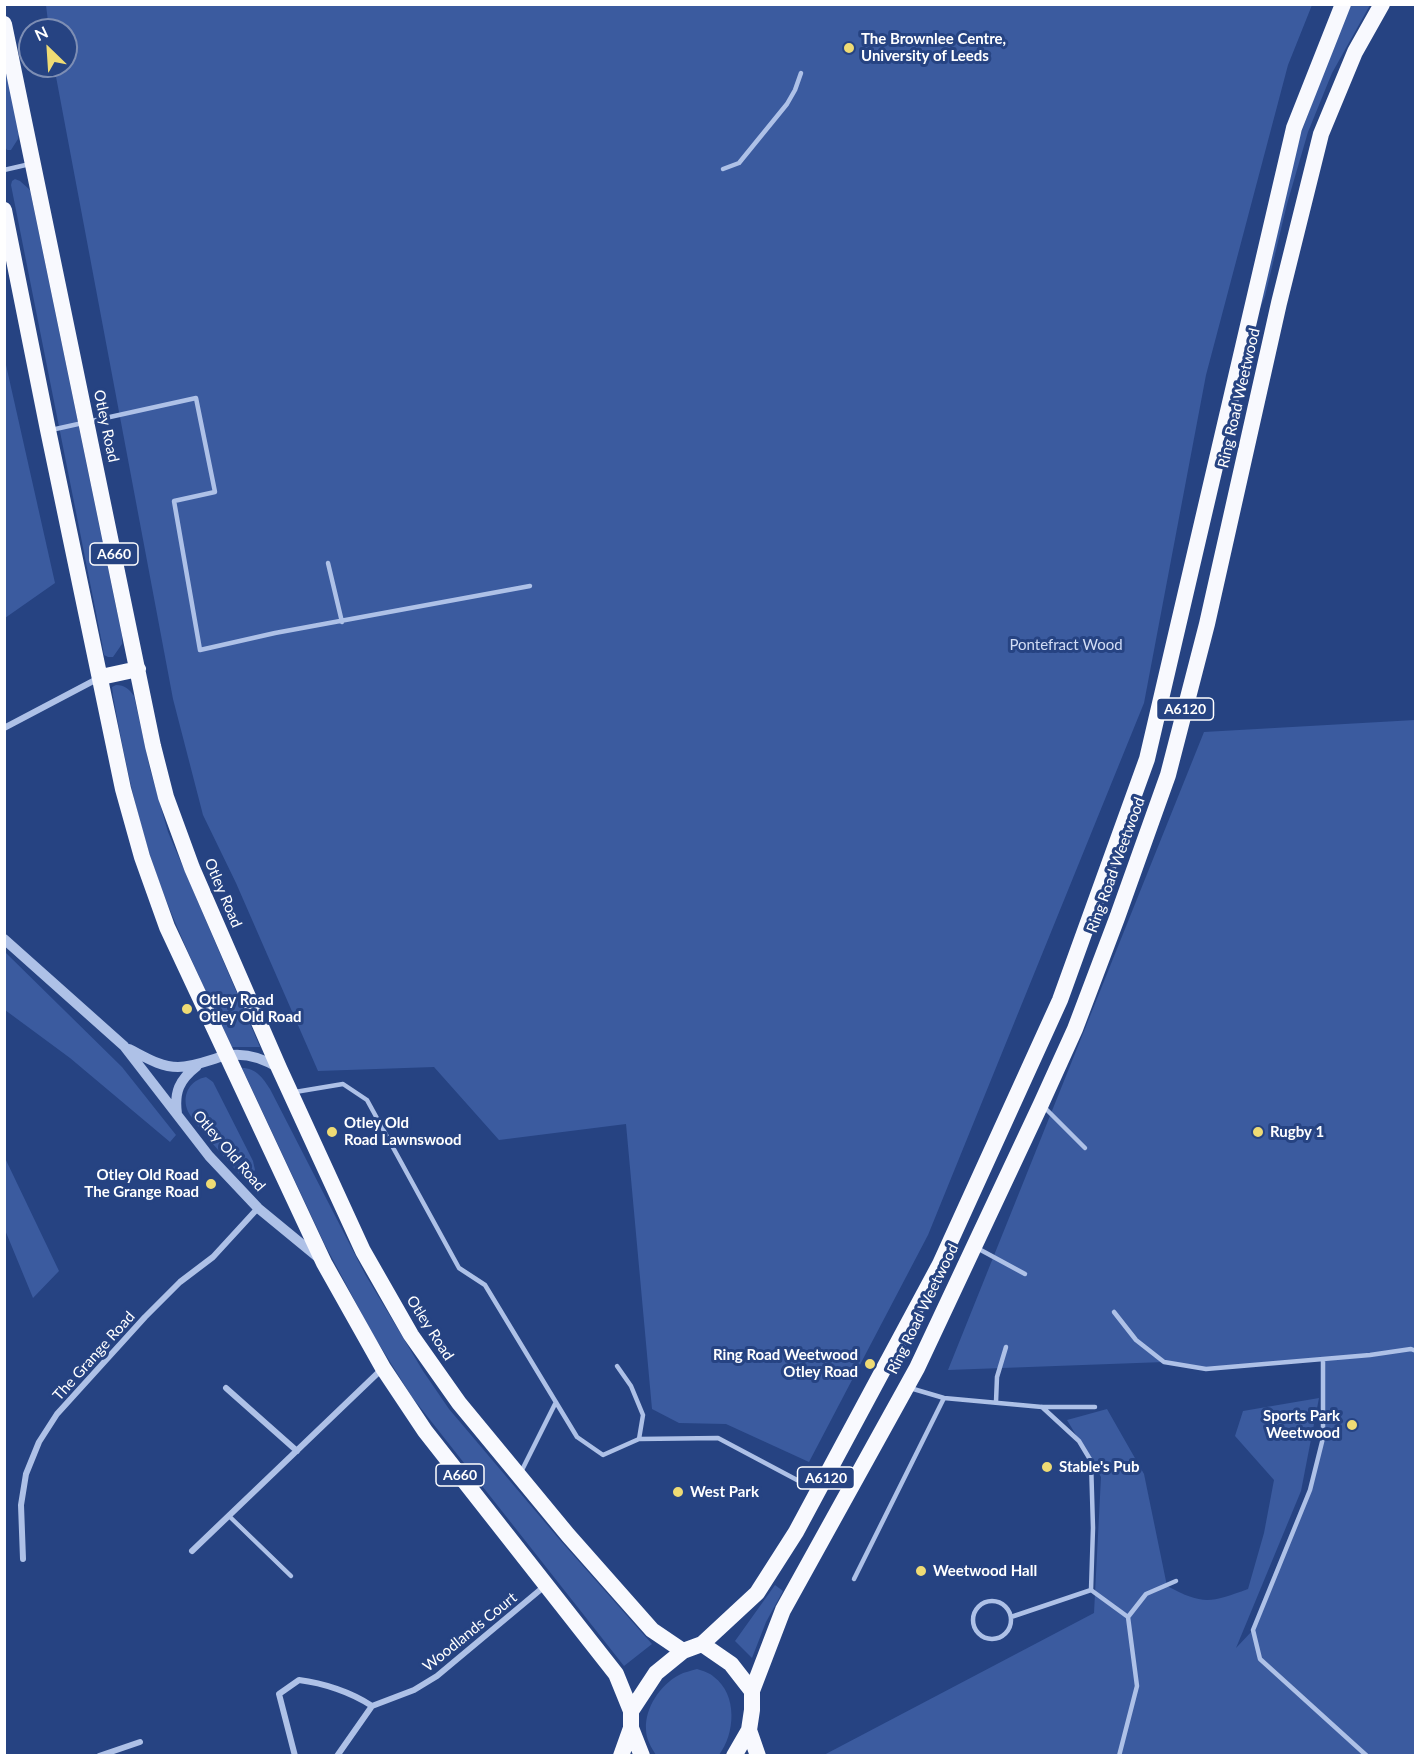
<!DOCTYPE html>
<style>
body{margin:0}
#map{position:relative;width:1420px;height:1760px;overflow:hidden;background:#264382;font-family:Lato,sans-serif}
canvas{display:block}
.frame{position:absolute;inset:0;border:6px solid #fff;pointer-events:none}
.north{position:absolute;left:18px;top:18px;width:60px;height:60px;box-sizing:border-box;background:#264382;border:2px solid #7d8eb4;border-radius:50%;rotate:335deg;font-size:16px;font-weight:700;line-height:24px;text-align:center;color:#fff}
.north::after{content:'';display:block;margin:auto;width:21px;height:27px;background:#efdb74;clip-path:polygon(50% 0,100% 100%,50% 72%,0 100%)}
</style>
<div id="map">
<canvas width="1420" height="1760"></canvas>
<div class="frame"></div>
<div class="north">N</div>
</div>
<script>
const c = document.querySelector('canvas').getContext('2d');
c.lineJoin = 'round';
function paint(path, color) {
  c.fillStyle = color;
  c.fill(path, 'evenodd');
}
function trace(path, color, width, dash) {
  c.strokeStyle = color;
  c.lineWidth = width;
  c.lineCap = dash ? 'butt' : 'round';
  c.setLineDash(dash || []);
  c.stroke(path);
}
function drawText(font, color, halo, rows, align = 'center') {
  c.font = font + ' Lato,sans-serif';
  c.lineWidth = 6;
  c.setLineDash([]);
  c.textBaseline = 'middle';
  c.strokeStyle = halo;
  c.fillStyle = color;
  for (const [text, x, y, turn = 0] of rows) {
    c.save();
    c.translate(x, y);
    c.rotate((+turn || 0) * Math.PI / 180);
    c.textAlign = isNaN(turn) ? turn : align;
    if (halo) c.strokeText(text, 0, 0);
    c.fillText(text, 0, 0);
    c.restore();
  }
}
const green = new Path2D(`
 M46,5h1266l-24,60 -82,310 -62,328 -216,532 -119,227 -83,-38 -47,-1 -27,-14 -26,-285 -127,16 -65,-73 -116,4 -82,-188 -33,-68 -30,-116 -119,-633h12v-36h-17z
 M1348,5h22l-38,68 -24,59 -21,72 -22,92 -19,47 46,-185z
 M4,51l16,78 -2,10 -7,11h-4l-2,-3z
 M15,179l5,2 10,9 92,446v8l-9,13h-5l-4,-2 -2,-12 -91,-458 1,-4z
 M4,356l51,227 -50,35h-1z
 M116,685c9,0 13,4 18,11l16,73 18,63 92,215h-28c-31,-68 -66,-136 -87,-208 -14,-47 -23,-95 -32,-143l-1,-9z
 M1415,720v1035l-593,1 272,-143 7,-136 -34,-57 40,-11 37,65 23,112c36,19 43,17 81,3l16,-56 10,-53 -39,-44 8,-25 76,-13 -18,93 -65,157 17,-18 57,-140 13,-52v-79l-117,10 -42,-7 -216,8 256,-638z
 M5,952l117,115 54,68 -6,7 -100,-84 -65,-48z
 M242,1068c14,0 21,10 28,21l95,185 58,97 26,38 111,131 92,104 -28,22 -212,-269 -40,-64 -47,-88z
 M206,1077l7,5 40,79 2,9 -5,5 -9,1c-10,-12 -51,-56 -54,-67 -5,-16 4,-29 19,-32z
 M4,1156l55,115 -26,27 -28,-68z
 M775,1585l8,6 -17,31 -14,36 -17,-17z
 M697,1669c6,2 13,4 17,8 24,18 21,57 5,78h-63c-5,-8 -10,-16 -10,-26 -1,-21 14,-44 33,-54 5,-3 12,-4 18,-6z`);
const service = new Path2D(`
 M723,169l16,-6 48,-59 8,-14 6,-17
 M4,170l26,-6
 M51,430l145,-32 19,94 -41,9 26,149 75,-17 255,-47
 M328,563l14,59
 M295,1092l48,-8 24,16 92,168 26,17 92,152 26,18 36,-16 79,-1 96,51
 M1045,1108l40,40
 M977,1248l48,26
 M1114,1312l22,28 28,22 42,7 164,-14 41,-6 5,2
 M1323,1359v79l-13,52 -57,140 7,29 107,97
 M617,1366l14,20 12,29 -4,24
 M910,1388l34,10 98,9h53
 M996,1402l1,-25 9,-30
 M1042,1407l37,34 12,20 2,67 -2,62 37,27 9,69 -18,70
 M521,1472l35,-70
 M229,1516l62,60
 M854,1579l90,-181
 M973 1620a19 19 0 1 1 38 0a19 19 0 1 1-38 0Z
 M1011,1617l80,-27
 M1128,1617l18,-23 30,-13`);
const minor = new Path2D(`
 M4,728l93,-49
 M226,1388l71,63
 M192,1551l190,-182
 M23,1559l-2,-54 5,-31 13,-32 18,-28 88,-97 35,-35 33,-25 45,-49
 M99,1756l41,-14
 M295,1756l-16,-62 20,-14c24,3 52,12 73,26
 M337,1756l35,-50 42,-16 23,-14 109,-91`);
const tertiary = new Path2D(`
 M4,939l120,107 85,110 49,52 62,51
 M129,1049c16,8 31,18 49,18 16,0 31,-7 46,-11 19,-4 39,2 55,12
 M177,1114c-3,-22 2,-34 20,-48`);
const trunk = new Path2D(`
 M4,24l149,722 13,51 26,71 87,200 84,183 48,84 48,68 109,132 84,95 31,21
 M4,210l44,220 75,359 19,68 25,70 157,336 59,105 42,63 191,243 15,37
 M101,677l37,-8
 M702,1644l29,20 21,27v19l-3,20 -15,26
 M752,1691l31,-81 134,-242 124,-264 34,-75 42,-111 51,-143 39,-151 72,-321 42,-169 34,-82 27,-48
 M749,1730l9,26
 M621,1756l10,-28
 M642,1756l-11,-28v-17l25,-38 27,-22 19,-7 55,-51 39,-61 144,-268 120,-264 87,-241 147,-631 49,-124`);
const markers = [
 [849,48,6,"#efdb74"],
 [187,1009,6,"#efdb74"],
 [332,1132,6,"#efdb74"],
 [1258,1132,6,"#efdb74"],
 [211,1184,6,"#efdb74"],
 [870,1364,6,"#efdb74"],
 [1352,1425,6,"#efdb74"],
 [1047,1467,6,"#efdb74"],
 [678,1492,6,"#efdb74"],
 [921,1571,6,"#efdb74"]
];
const shields = [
 [114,554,48],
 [1185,709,57],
 [460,1475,48],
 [826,1478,57]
];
const shieldNames = [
 ["A660",114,554],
 ["A6120",1185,709],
 ["A660",460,1475],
 ["A6120",826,1478]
];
const poiNames = [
 ["The Brownlee Centre,",861,39],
 ["University of Leeds",861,56],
 ["Otley Road",199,1000],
 ["Otley Old Road",199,1017],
 ["Otley Old",344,1123],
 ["Road Lawnswood",344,1140],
 ["Rugby 1",1270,1132],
 ["Otley Old Road",199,1175,"right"],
 ["The Grange Road",199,1192,"right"],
 ["Ring Road Weetwood",858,1355,"right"],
 ["Otley Road",858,1372,"right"],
 ["Sports Park",1340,1416,"right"],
 ["Weetwood",1340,1433,"right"],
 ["Stable's Pub",1059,1467],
 ["West Park",690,1492],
 ["Weetwood Hall",933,1571]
];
const streetNames = [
 ["Ring Road Weetwood",1239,398,-77],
 ["Otley Road",106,426,78],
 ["Ring Road Weetwood",1116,865,-70],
 ["Otley Road",223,893,67],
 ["Otley Old Road",229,1151,49],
 ["Ring Road Weetwood",923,1309,-64],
 ["Otley Road",430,1328,57],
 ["The Grange Road",94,1356,-48],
 ["Woodlands Court",470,1632,-39]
];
const parkNames = [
 ["Pontefract Wood",1066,645]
];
paint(green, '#3b5b9f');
trace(service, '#aec1e7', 4.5);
trace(minor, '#aec1e7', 6);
trace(tertiary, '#aec1e7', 10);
trace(trunk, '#f8f9fe', 16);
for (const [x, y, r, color] of markers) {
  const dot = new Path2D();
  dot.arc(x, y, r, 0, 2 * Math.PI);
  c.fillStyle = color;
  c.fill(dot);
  trace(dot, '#264382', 2);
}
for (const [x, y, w] of shields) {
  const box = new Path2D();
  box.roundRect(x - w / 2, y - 11, w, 22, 4.5);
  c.fillStyle = '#264382';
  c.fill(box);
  trace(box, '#fff', 1.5);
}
drawText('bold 14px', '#fff', null, shieldNames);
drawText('bold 15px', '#fff', '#264382', poiNames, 'left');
drawText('15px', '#fff', '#264382', streetNames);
drawText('15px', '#d2ddf5', '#264382', parkNames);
</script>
